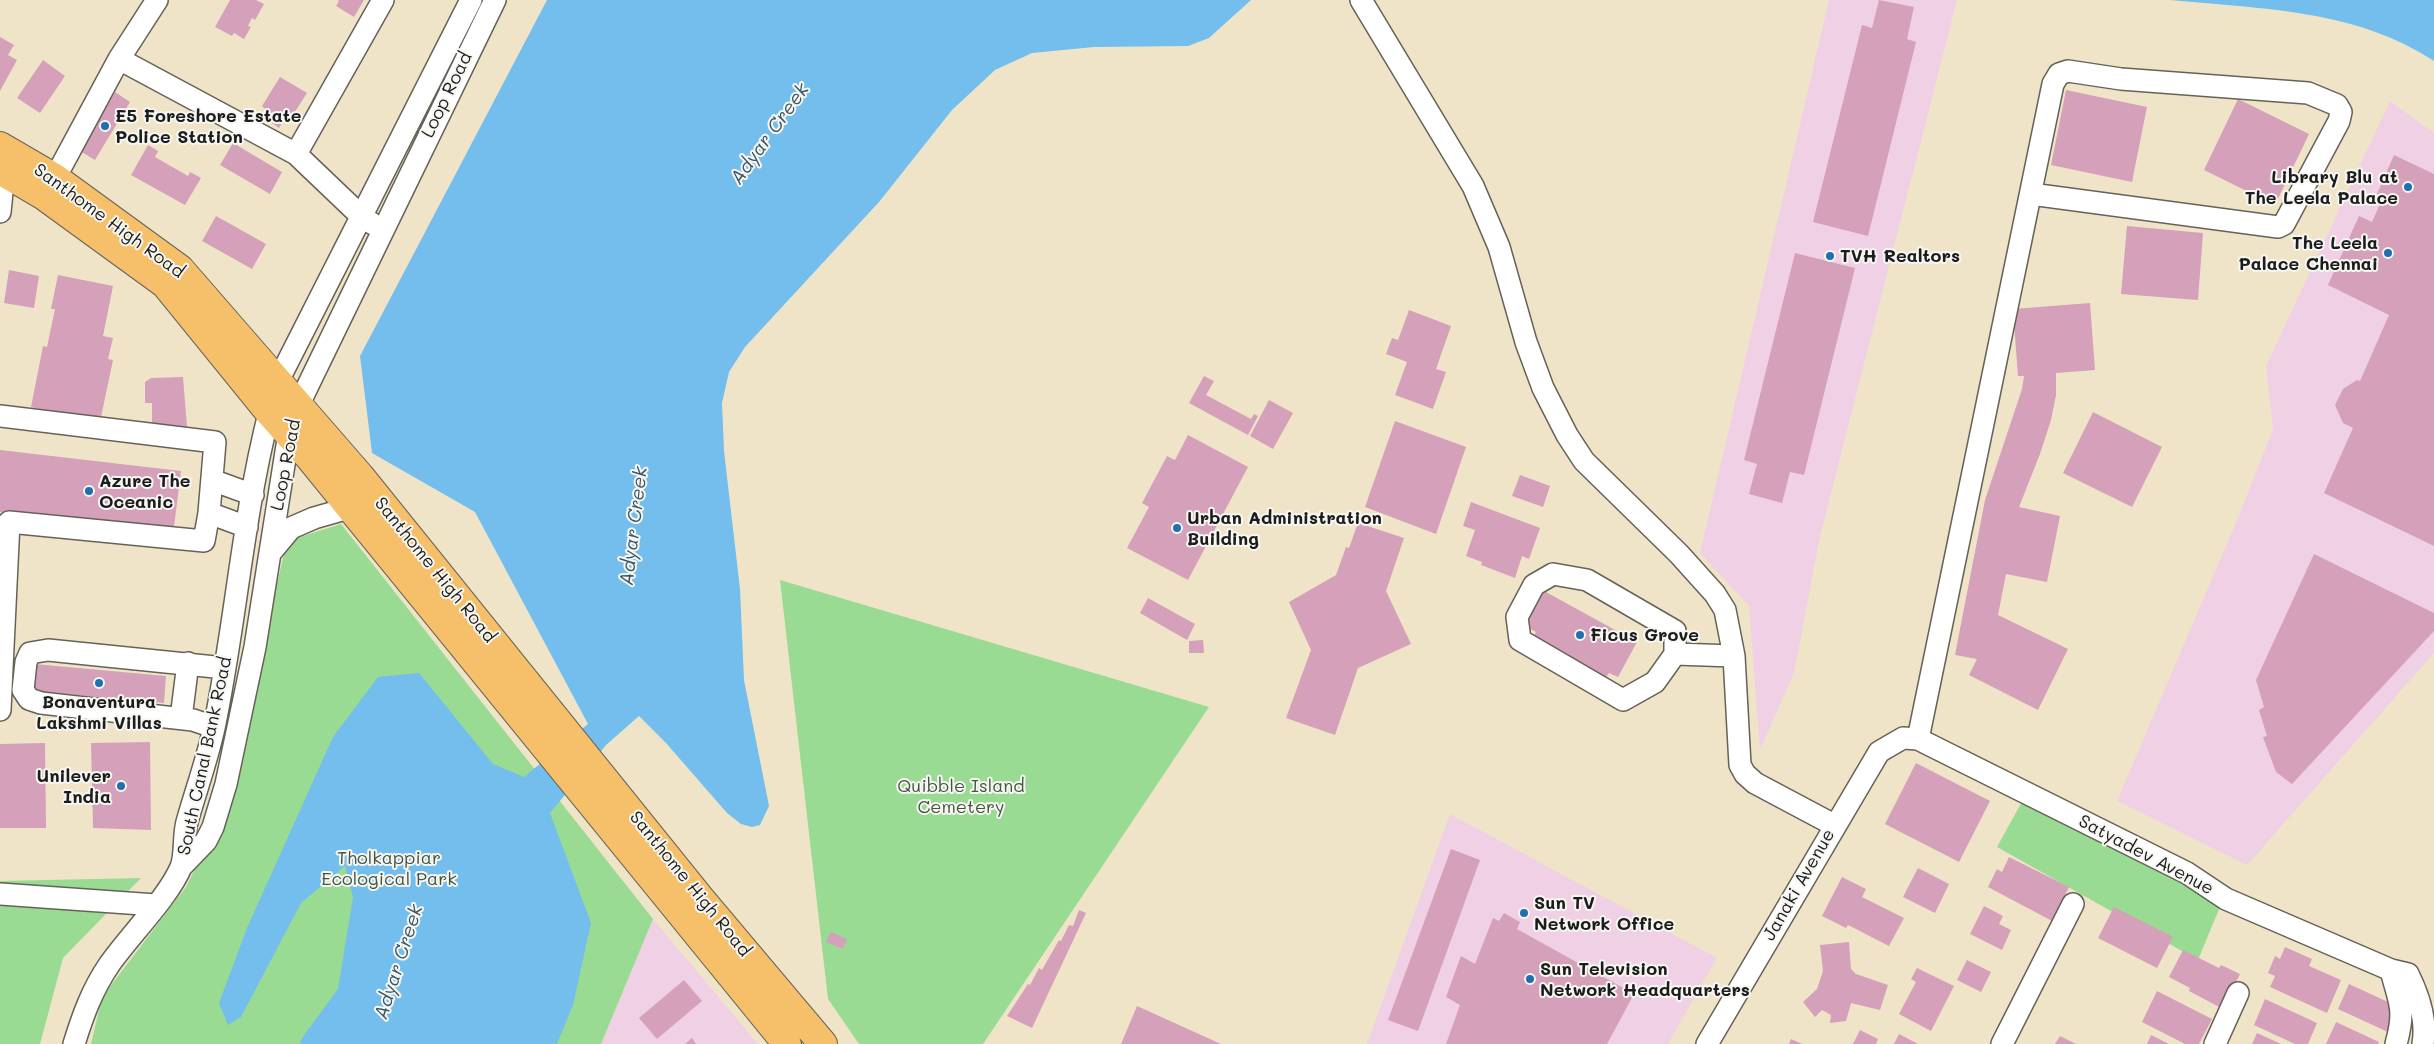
<!DOCTYPE html>
<style>
body{margin:0}
canvas{display:block;background:#efe4c8}
</style>
<canvas width="2434" height="1044"></canvas>
<script>
const c = document.querySelector('canvas').getContext('2d');
c.lineJoin = 'round';
function paint(path, color) {
  c.fillStyle = color;
  c.fill(path, 'evenodd');
}
function trace(path, color, width, dash) {
  c.strokeStyle = color;
  c.lineWidth = width;
  c.lineCap = dash ? 'butt' : 'round';
  c.setLineDash(dash || []);
  c.stroke(path);
}
function drawText(font, color, halo, rows, align = 'center') {
  c.font = font + ' Mali,sans-serif';
  c.lineWidth = 4;
  c.setLineDash([]);
  c.textBaseline = 'middle';
  c.strokeStyle = halo;
  c.fillStyle = color;
  for (const [text, x, y, turn = 0] of rows) {
    c.save();
    c.translate(x, y);
    c.rotate((+turn || 0) * Math.PI / 180);
    c.textAlign = isNaN(turn) ? turn : align;
    if (halo) c.strokeText(text, 0, 0);
    c.fillText(text, 0, 0);
    c.restore();
  }
}
const built = new Path2D(`
 M1829,0h128l-137,536 -26,137 -34,77 -11,-144 -49,-53z
 M2390,101l44,32v520l-187,212 -130,-64 123,-288 33,-84 -7,-63z
 M1450,814l267,144 -49,86h-301z
 M653,919l105,125h-157z`);
const green = new Path2D(`
 M341,524l312,395 -52,125h-510l11,-47 84,-110 38,-78 63,-268z
 M780,580l429,127 -226,337h-124l-31,-45z
 M2024,798l200,99 -26,63 -201,-113z
 M141,878l-78,80 -23,86h-40v-163z`);
const water = new Path2D(`
 M547,0h704l-42,38 -21,8 -94,1 -62,6 -37,17 -43,40 -73,92 -134,145 -16,25 -7,31 2,48 16,138 4,91 25,126 -9,19 -8,2 -11,-3 -14,-11 -61,-70 -27,-27 -33,29 -56,68 41,110 -18,82 -16,39h-257l2,-6 36,-49 15,-92 -8,-31 -44,37 -60,114 -13,8 -9,-22 28,-75 86,-191 45,-60 41,-4 74,91 31,13 64,-53 -113,-212 -103,-59 -12,-97z
 M2170,0h264v61c-79,-52 -173,-52 -264,-61z`);
const building = new Path2D(`
 M230,0h26l8,4 -9,16 -3,-2 -4,8 3,1 -7,12 -10,-6 -2,3 -17,-9z
 M337,0h27l-10,17 -18,-11 3,-5z
 M1879,0l35,7 -7,32 9,3 -48,194 -55,-14 49,-197 10,3z
 M0,37l14,8 -6,10 9,5 -17,31z
 M43,60l22,16 -25,37 -23,-15z
 M280,77l27,16 -18,28 -3,-4 -7,11 -17,-12 4,-6 -4,-4z
 M2066,90l81,17 -15,75 -81,-17z
 M115,92l15,10 -35,58 -15,-9z
 M2238,99l71,35 -34,71 -71,-35z
 M233,143l49,29 -12,22 -50,-29z
 M148,145l10,6 -3,6 33,19 2,-4 11,6 -16,27 -54,-30z
 M2394,155l40,19v372l-110,-53 29,-65 -10,-5 -8,-18 8,-16 14,-9 3,1 29,-66 -61,-30 31,-69 13,6 8,-18 -6,-3z
 M216,216l50,28 -14,25 -50,-28z
 M2127,226l76,7 -5,67 -77,-6z
 M1795,253l60,15 -51,207 -14,-3 -8,31 -33,-9 8,-30 -13,-4z
 M9,270l30,6 -5,32 -30,-5z
 M58,275l55,11 -10,50 10,2 -5,21 5,1 -13,62 -69,-15 12,-61 4,1 8,-38h-4z
 M2090,303l5,67 -39,3v22l-5,25 -11,34 -21,53 41,9 -13,66 -41,-8 -8,41 70,34 -30,61 -69,-35 8,-16 -22,-4 30,-155 37,-111 2,-13h-6l-5,-67z
 M1409,310l42,16 -15,43 10,3 -13,37 -38,-14 12,-33 -21,-8 6,-16 6,2z
 M1204,376l10,5 -8,14 45,24 3,-5 4,2 -10,19 -59,-32z
 M183,377l4,50h-35v-24h-7v-21l6,-4z
 M1269,400l24,13 -20,36 -23,-13z
 M2093,412l69,35 -30,60 -69,-34z
 M1395,421l71,26 -30,87 -71,-27z
 M1188,435l60,32 -60,113 -61,-32 22,-41 -7,-4 25,-47 8,4z
 M0,450l181,21 -7,56 -174,-15z
 M1520,475l30,11 -7,21 -31,-11z
 M1471,502l69,26 -11,31 -7,-3 -7,22 -34,-13 1,-3 -16,-6 9,-26 -12,-4z
 M1358,523l46,15 -18,53 25,53 -53,24 -23,67 -49,-17 25,-68 -22,-48 47,-27 10,-28 3,1z
 M2314,554l120,59v18l-142,153 -16,-12 -13,-35 4,-1 -8,-26 5,-3 -8,-27z
 M1544,591l93,51 -19,35 -9,-4 -4,6 -73,-40 4,-7 -11,-6z
 M1148,598l47,26 -8,16 -47,-27z
 M1203,640l1,13h-15v-12z
 M34,664l132,12 -2,27 -132,-12z
 M150,742l1,88 -58,-2 -2,-85z
 M45,743l1,85h-46v-84z
 M1916,763l74,38 -31,61 -74,-38z
 M1451,849l29,11 -62,171 -30,-11z
 M2009,857l60,30 -17,34 -64,-34 9,-18 5,3z
 M1918,868l31,16 -14,29 -32,-16z
 M1842,877l24,12 -4,8 42,21 -15,28 -41,-21 -2,3 -24,-12z
 M1984,906l19,10 -4,8 12,6 -9,20 -32,-16z
 M2114,907l59,30 -16,31 -59,-30z
 M1079,910l7,3 -54,115 -25,-12 21,-32 2,1 9,-17 3,2 17,-30 2,1 8,-16 4,1z
 M1504,913l16,9 -3,7 117,65 -27,50h-161l14,-39 -14,-8 15,-41 14,8 18,-46 6,3z
 M831,932l16,7 -4,10 -17,-7z
 M1849,942l2,27 5,5 32,11 -8,25 -29,-7 -5,18 -16,2 1,-8 -9,-5 -7,7 -12,-15 14,-13 6,-18 -3,-26z
 M2285,947l27,12 -3,7 32,14 -14,33 -57,-26 5,-11 -7,-3 7,-17 5,3z
 M2183,950l36,18 2,-3 19,9 -17,35 -34,-18 1,-3 -21,-11z
 M1967,960l24,12 -10,20 -24,-12z
 M1917,968l37,18 -23,45 -32,-17 17,-32 -5,-3z
 M684,980l18,21 -45,38 -18,-21z
 M2349,984l50,23 -11,25 -50,-23z
 M2157,991l55,28 -13,25h-14l-43,-22z
 M2265,999l52,24 -9,21h-13l-41,-19z
 M1137,1006l84,38h-100z
 M2336,1022l43,20 -1,2h-52z
 M1860,1030l18,9 -2,5h-23z
 M2257,1033l24,11h-29z
 M1899,1034l19,10h-24z
 M2151,1035l18,9h-22z
 M2060,1036l16,8h-21z
 M692,1038l4,6h-11z
 M1791,1039l11,5h-13z`);
const minor = new Path2D(`
 M1361,0l112,186 26,61 27,95 17,46 24,47 17,26 95,93 36,40 10,16 9,46 6,109 5,9 10,9 79,42
 M119,59l177,95 66,63 11,7
 M296,154l87,-154
 M55,178l64,-119 38,-59
 M0,212l4,-39
 M0,416l215,26 -6,71 -5,28 -195,-19 -9,188
 M212,480l41,15
 M209,513l38,14
 M271,552l20,-24 23,-10 35,-10
 M1675,654v-23l-88,-51 -34,-6 -19,11 -17,32 3,23 103,60 32,-18 20,-28 59,2
 M181,718l7,-55
 M214,727l-21,-7 -152,-17 -12,-4 -6,-9 3,-28 4,-9 18,-3 177,18
 M1918,739l135,-655 6,-10 9,-3 53,8 187,14 29,12 4,7 -2,9 -55,103 -6,3 -247,-33
 M181,867l25,-26 7,-14 13,-43 29,-137 34,-214 10,-29 196,-404
 M0,894l156,11
 M2391,970c8,33 15,38 5,74
 M74,1044c9,-29 18,-54 35,-79 20,-29 59,-67 72,-98 5,-13 2,-31 6,-45 9,-32 20,-62 27,-94 24,-115 30,-234 64,-347l193,-381
 M1707,1044l172,-292 24,-14 15,1 269,134 39,26 165,71 17,4c10,20 19,47 15,70
 M2002,1044l71,-140
 M2215,1044l23,-51`);
const major = new Path2D(`
 M0,146l55,32 125,91 180,207 340,422 123,146
 M0,170l44,26 121,88 104,128 40,45 478,587`);
const markers = [
 [105,126,5,"#1f6fb2"],
 [2408,187,5,"#1f6fb2"],
 [2388,253,5,"#1f6fb2"],
 [1830,256,5,"#1f6fb2"],
 [89,491,5,"#1f6fb2"],
 [1177,528,5,"#1f6fb2"],
 [1580,635,5,"#1f6fb2"],
 [99,683,5,"#1f6fb2"],
 [121,786,5,"#1f6fb2"],
 [1524,913,5,"#1f6fb2"],
 [1530,979,5,"#1f6fb2"]
];
const streetNames = [
 ["Loop Road",447,95,-64],
 ["Santhome High Road",109,221,36],
 ["Loop Road",286,465,-79],
 ["Santhome High Road",435,570,51],
 ["South Canal Bank Road",205,756,-78],
 ["Satyadev Avenue",2146,855,28],
 ["Santhome High Road",690,884,51],
 ["Janaki Avenue",1799,885,-60]
];
const poiNames = [
 ["E5 Foreshore Estate",115,116],
 ["Police Station",115,137],
 ["Library Blu at",2398,177,"right"],
 ["The Leela Palace",2398,198,"right"],
 ["The Leela",2378,243,"right"],
 ["Palace Chennai",2378,264,"right"],
 ["TVH Realtors",1840,256],
 ["Azure The",99,481],
 ["Oceanic",99,502],
 ["Urban Administration",1187,518],
 ["Building",1187,539],
 ["Ficus Grove",1590,635],
 ["Bonaventura",99,702,"center"],
 ["Lakshmi Villas",99,723,"center"],
 ["Unilever",111,776,"right"],
 ["India",111,797,"right"],
 ["Sun TV",1534,903],
 ["Network Office",1534,924],
 ["Sun Television",1540,969],
 ["Network Headquarters",1540,990]
];
const parkNames = [
 ["Quibble Island",961,786],
 ["Cemetery",961,807],
 ["Tholkappiar",389,858],
 ["Ecological Park",389,879]
];
const waterNames = [
 ["Adyar Creek",770,134,-54],
 ["Adyar Creek",634,526,-83],
 ["Adyar Creek",399,962,-72]
];
paint(built, '#f0d0e5');
paint(green, '#99db92');
paint(water, '#73beec');
paint(building, '#d5a0ba');
trace(minor, '#666258', 24);
trace(major, '#666258', 30);
trace(minor, '#fff', 21);
trace(major, '#f6c06b', 28);
for (const [x, y, r, color] of markers) {
  const dot = new Path2D();
  dot.arc(x, y, r, 0, 2 * Math.PI);
  c.fillStyle = color;
  c.fill(dot);
  trace(dot, '#f6f6f2', 2);
}
drawText('18px', '#1c1c1c', '#f6f6f2', streetNames);
drawText('bold 18px', '#1c1c1c', '#f6f6f2', poiNames, 'left');
drawText('18px', '#42553f', '#f6f6f2', parkNames);
drawText('italic 19px', '#3a5565', '#f6f6f2', waterNames);
</script>
